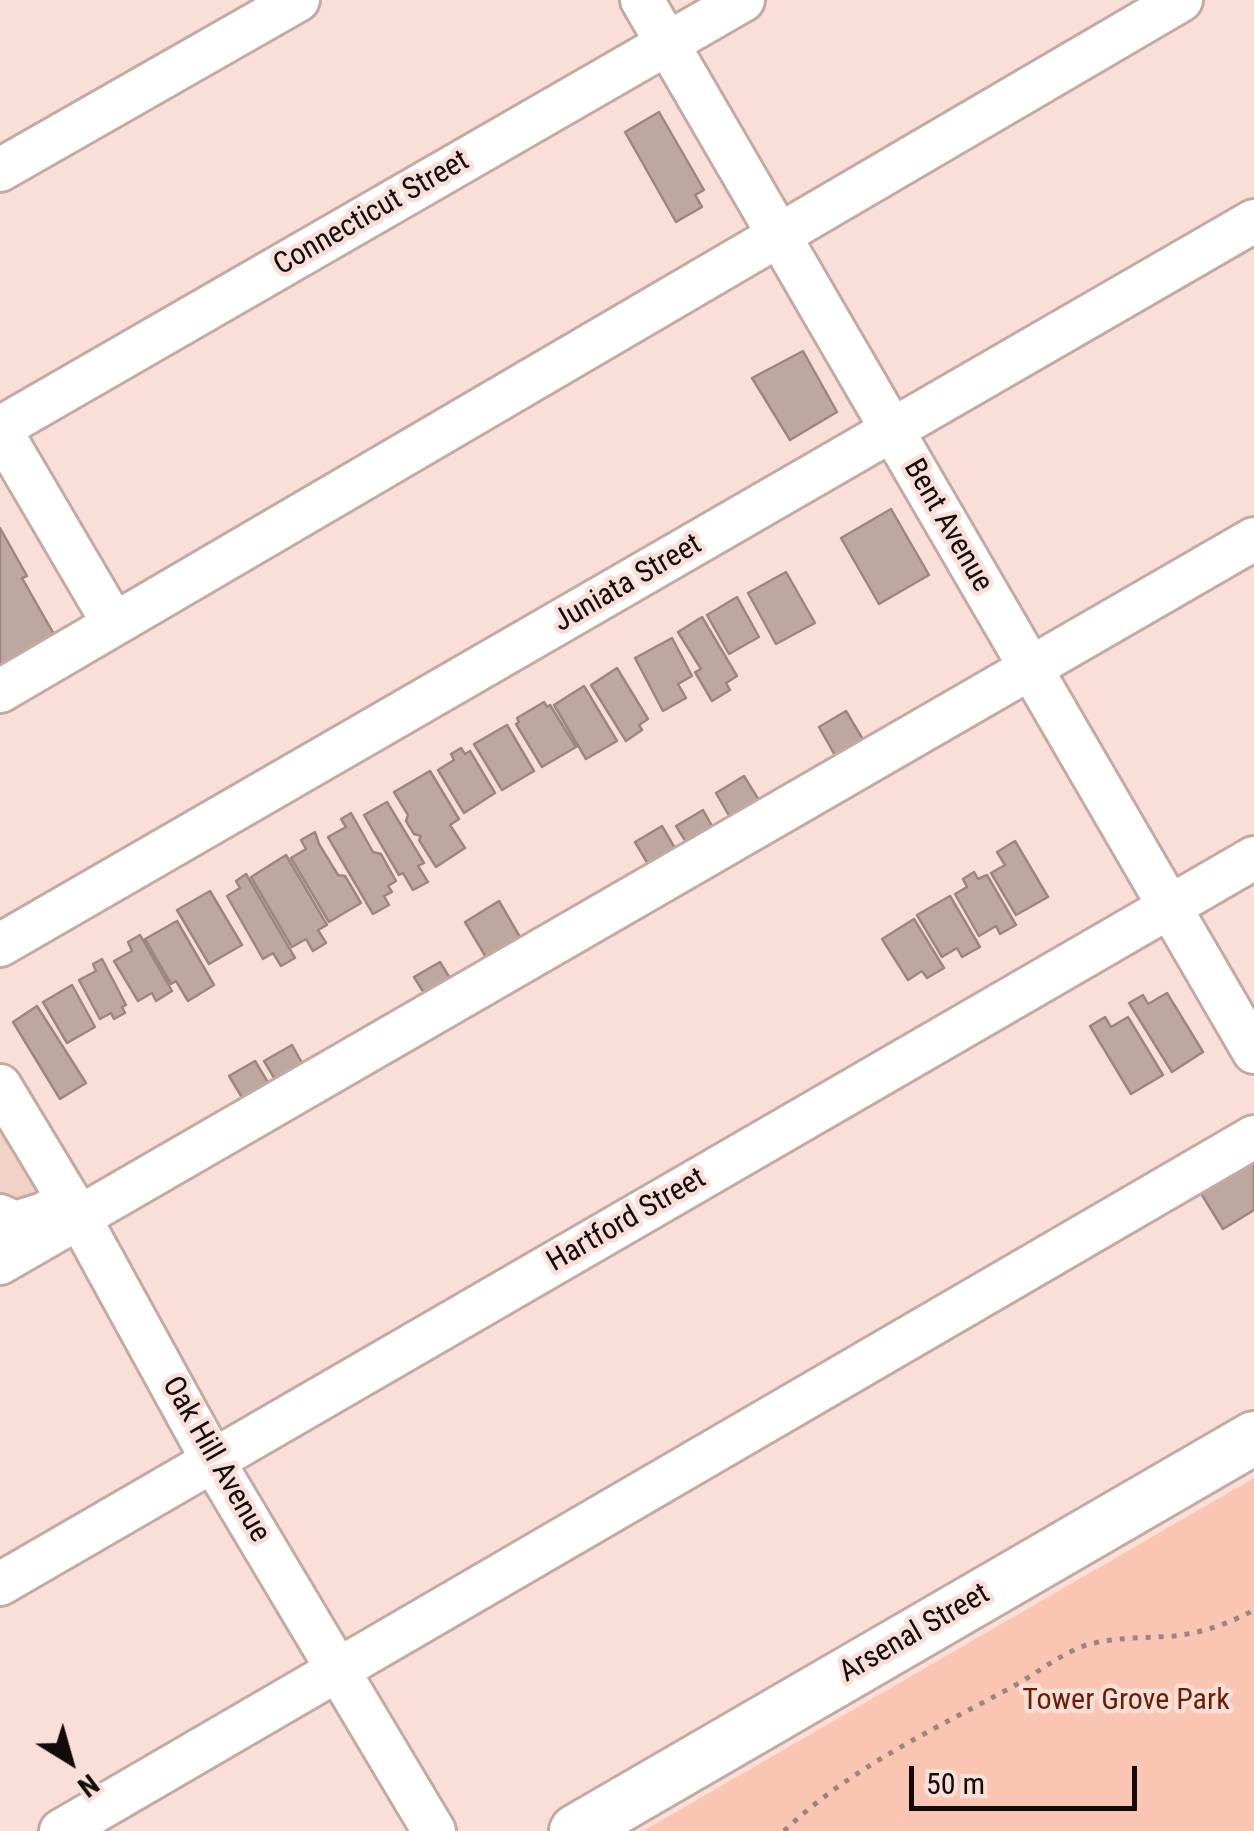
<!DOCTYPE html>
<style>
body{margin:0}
#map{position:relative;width:1254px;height:1831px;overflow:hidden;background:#f9dfd8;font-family:"Roboto Condensed",sans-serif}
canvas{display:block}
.north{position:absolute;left:20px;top:1711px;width:100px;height:100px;-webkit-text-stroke:8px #f9dfd8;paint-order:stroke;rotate:143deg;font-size:28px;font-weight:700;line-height:40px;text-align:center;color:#130b09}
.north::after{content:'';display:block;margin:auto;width:35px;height:45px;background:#130b09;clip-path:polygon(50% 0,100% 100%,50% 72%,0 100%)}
.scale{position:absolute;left:909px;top:1766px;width:228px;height:45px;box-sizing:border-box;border:5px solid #130b09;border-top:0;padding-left:12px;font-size:30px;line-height:35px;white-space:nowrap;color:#130b09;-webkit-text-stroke:8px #f9dfd8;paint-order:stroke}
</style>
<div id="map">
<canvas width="1254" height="1831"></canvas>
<div class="north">N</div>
<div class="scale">50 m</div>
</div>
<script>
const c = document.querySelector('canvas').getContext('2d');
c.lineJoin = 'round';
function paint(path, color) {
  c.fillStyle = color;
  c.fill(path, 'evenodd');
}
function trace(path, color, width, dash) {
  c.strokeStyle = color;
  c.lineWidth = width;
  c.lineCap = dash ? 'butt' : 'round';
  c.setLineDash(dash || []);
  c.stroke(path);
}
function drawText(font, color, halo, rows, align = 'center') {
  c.font = font + ' "Roboto Condensed",sans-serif';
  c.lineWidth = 9;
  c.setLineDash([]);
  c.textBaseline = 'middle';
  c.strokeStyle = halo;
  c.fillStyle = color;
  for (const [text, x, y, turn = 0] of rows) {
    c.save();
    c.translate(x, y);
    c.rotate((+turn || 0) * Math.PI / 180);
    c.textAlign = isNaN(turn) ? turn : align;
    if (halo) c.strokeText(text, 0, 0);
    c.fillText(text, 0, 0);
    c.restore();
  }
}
const built = new Path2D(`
 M0,1125l56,98 -56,32z`);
const green = new Path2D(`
 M1254,1478v353h-611z`);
const building = new Path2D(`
 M659,112l45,78 -9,5 7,12 -26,15 -51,-90z
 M803,351l34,61 -47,28 -38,-62z
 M891,509l38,66 -50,29 -38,-66z
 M0,528l27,48 -5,2 37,65 -59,34z
 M786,572l29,51 -39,21 -28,-51z
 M737,597l22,40 -30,17 -22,-39z
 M702,617l35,59 -11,7 4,7 -18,11 -17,-29 6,-3 -23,-37z
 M672,638l20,38 -14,8 8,14 -23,13 -28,-53z
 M617,668l31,51 -9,6 3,5 -16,11 -35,-56z
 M584,686l33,55 -31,18 -32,-54z
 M544,702l3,5 3,-2 26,42 -34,20 -26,-43 3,-2 -2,-4z
 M846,711l19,32 -28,16 -18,-32z
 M507,725l27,46 -32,19 -28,-46z
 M461,748l4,6 5,-3 25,42 -31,20 -26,-43 16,-10 -3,-6z
 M430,771l29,48 -9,6 15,23 -29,19 -17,-27 2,-4 -7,-2 -8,-13 2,-6 -14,-23z
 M744,776l16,26 -29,17 -15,-26z
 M387,802l37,61 -6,3 10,16 -15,8 -10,-17 -4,2 -35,-60z
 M703,810l14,25 -26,15 -15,-24z
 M351,813l22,39 8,2 15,27 -8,5 4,6 -8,4 5,9 -16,9 -45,-77 18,-10 -5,-8z
 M662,826l17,29 -27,16 -17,-29z
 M315,832l4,12 19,31 7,1 16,27 -32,19 -38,-64 15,-9 -5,-9z
 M1015,841l33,56 -32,18 -25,-42 14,-8 -8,-13z
 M286,855l41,70 -9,5 8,13 -13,8 -7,-12 -14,8 -41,-70z
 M974,872l4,7 9,-4 29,50 -16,9 -4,-8 -17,10 -24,-42 12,-7 -4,-8z
 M246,874l49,84 -14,8 -8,-13 -10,6 -36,-63 13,-8 -4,-7z
 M210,891l32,54 -33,19 -32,-54z
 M950,896l30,51 -18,10 -5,-9 -15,9 -25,-42z
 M499,901l25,43 -34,20 -25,-42z
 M914,919l30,49 -17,10 -5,-7 -14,9 -26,-41z
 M177,921l37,64 -26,16 -12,-20 -5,3 -26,-45z
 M140,935l32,56 -16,10 -4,-8 -14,8 -24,-40 18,-10 -4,-9z
 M102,959l24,46 -4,2 3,6 -11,6 -3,-6 -11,6 -21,-39 17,-9 -3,-7z
 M440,962l16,26 -26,15 -16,-26z
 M72,985l23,42 -28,16 -24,-41z
 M1167,993l36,59 -31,20 -43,-69 14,-8 5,9z
 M37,1006l49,77 -26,16 -47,-77z
 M1105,1017l6,10 17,-10 35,58 -32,19 -41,-68z
 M292,1045l14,25 -27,16 -15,-25z
 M255,1061l17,28 -26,15 -17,-28z
 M1254,1151v59l-31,19 -26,-42z`);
const path = new Path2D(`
 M784,1831c66,-63 147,-100 226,-143 27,-14 50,-35 80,-44 28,-7 56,-6 84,-8 28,-3 56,-13 80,-26`);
const minor = new Path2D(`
 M642,0l612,1052
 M0,170l298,-170
 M0,428l743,-428
 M0,430l114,194
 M0,691l1181,-691
 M0,945l1254,-724
 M0,1086l79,131 134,244 221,370
 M0,1216l15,7 29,-9 20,-12
 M0,1263l1254,-724
 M0,1584l1254,-726
 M61,1831l1193,-694`);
const major = new Path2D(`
 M576,1831l678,-393`);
const streetNames = [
 ["Connecticut Street",372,214,-30],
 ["Bent Avenue",947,526,60],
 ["Juniata Street",628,584,-30],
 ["Hartford Street",627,1221,-30],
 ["Oak Hill Avenue",215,1460,60],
 ["Arsenal Street",915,1634,-30]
];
const parkNames = [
 ["Tower Grove Park",1126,1701]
];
paint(built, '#f2d1c6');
paint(green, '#fbc5b4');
paint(building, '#bfa69f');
trace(building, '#9e867f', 2.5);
trace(minor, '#c3aaa3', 48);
trace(major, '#c3aaa3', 58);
trace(path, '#988681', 5, [5, 8]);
trace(minor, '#fff', 42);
trace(major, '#fff', 52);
drawText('30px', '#130b09', '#f9dfd8', streetNames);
drawText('30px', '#691e04', '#f9dfd8', parkNames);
</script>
